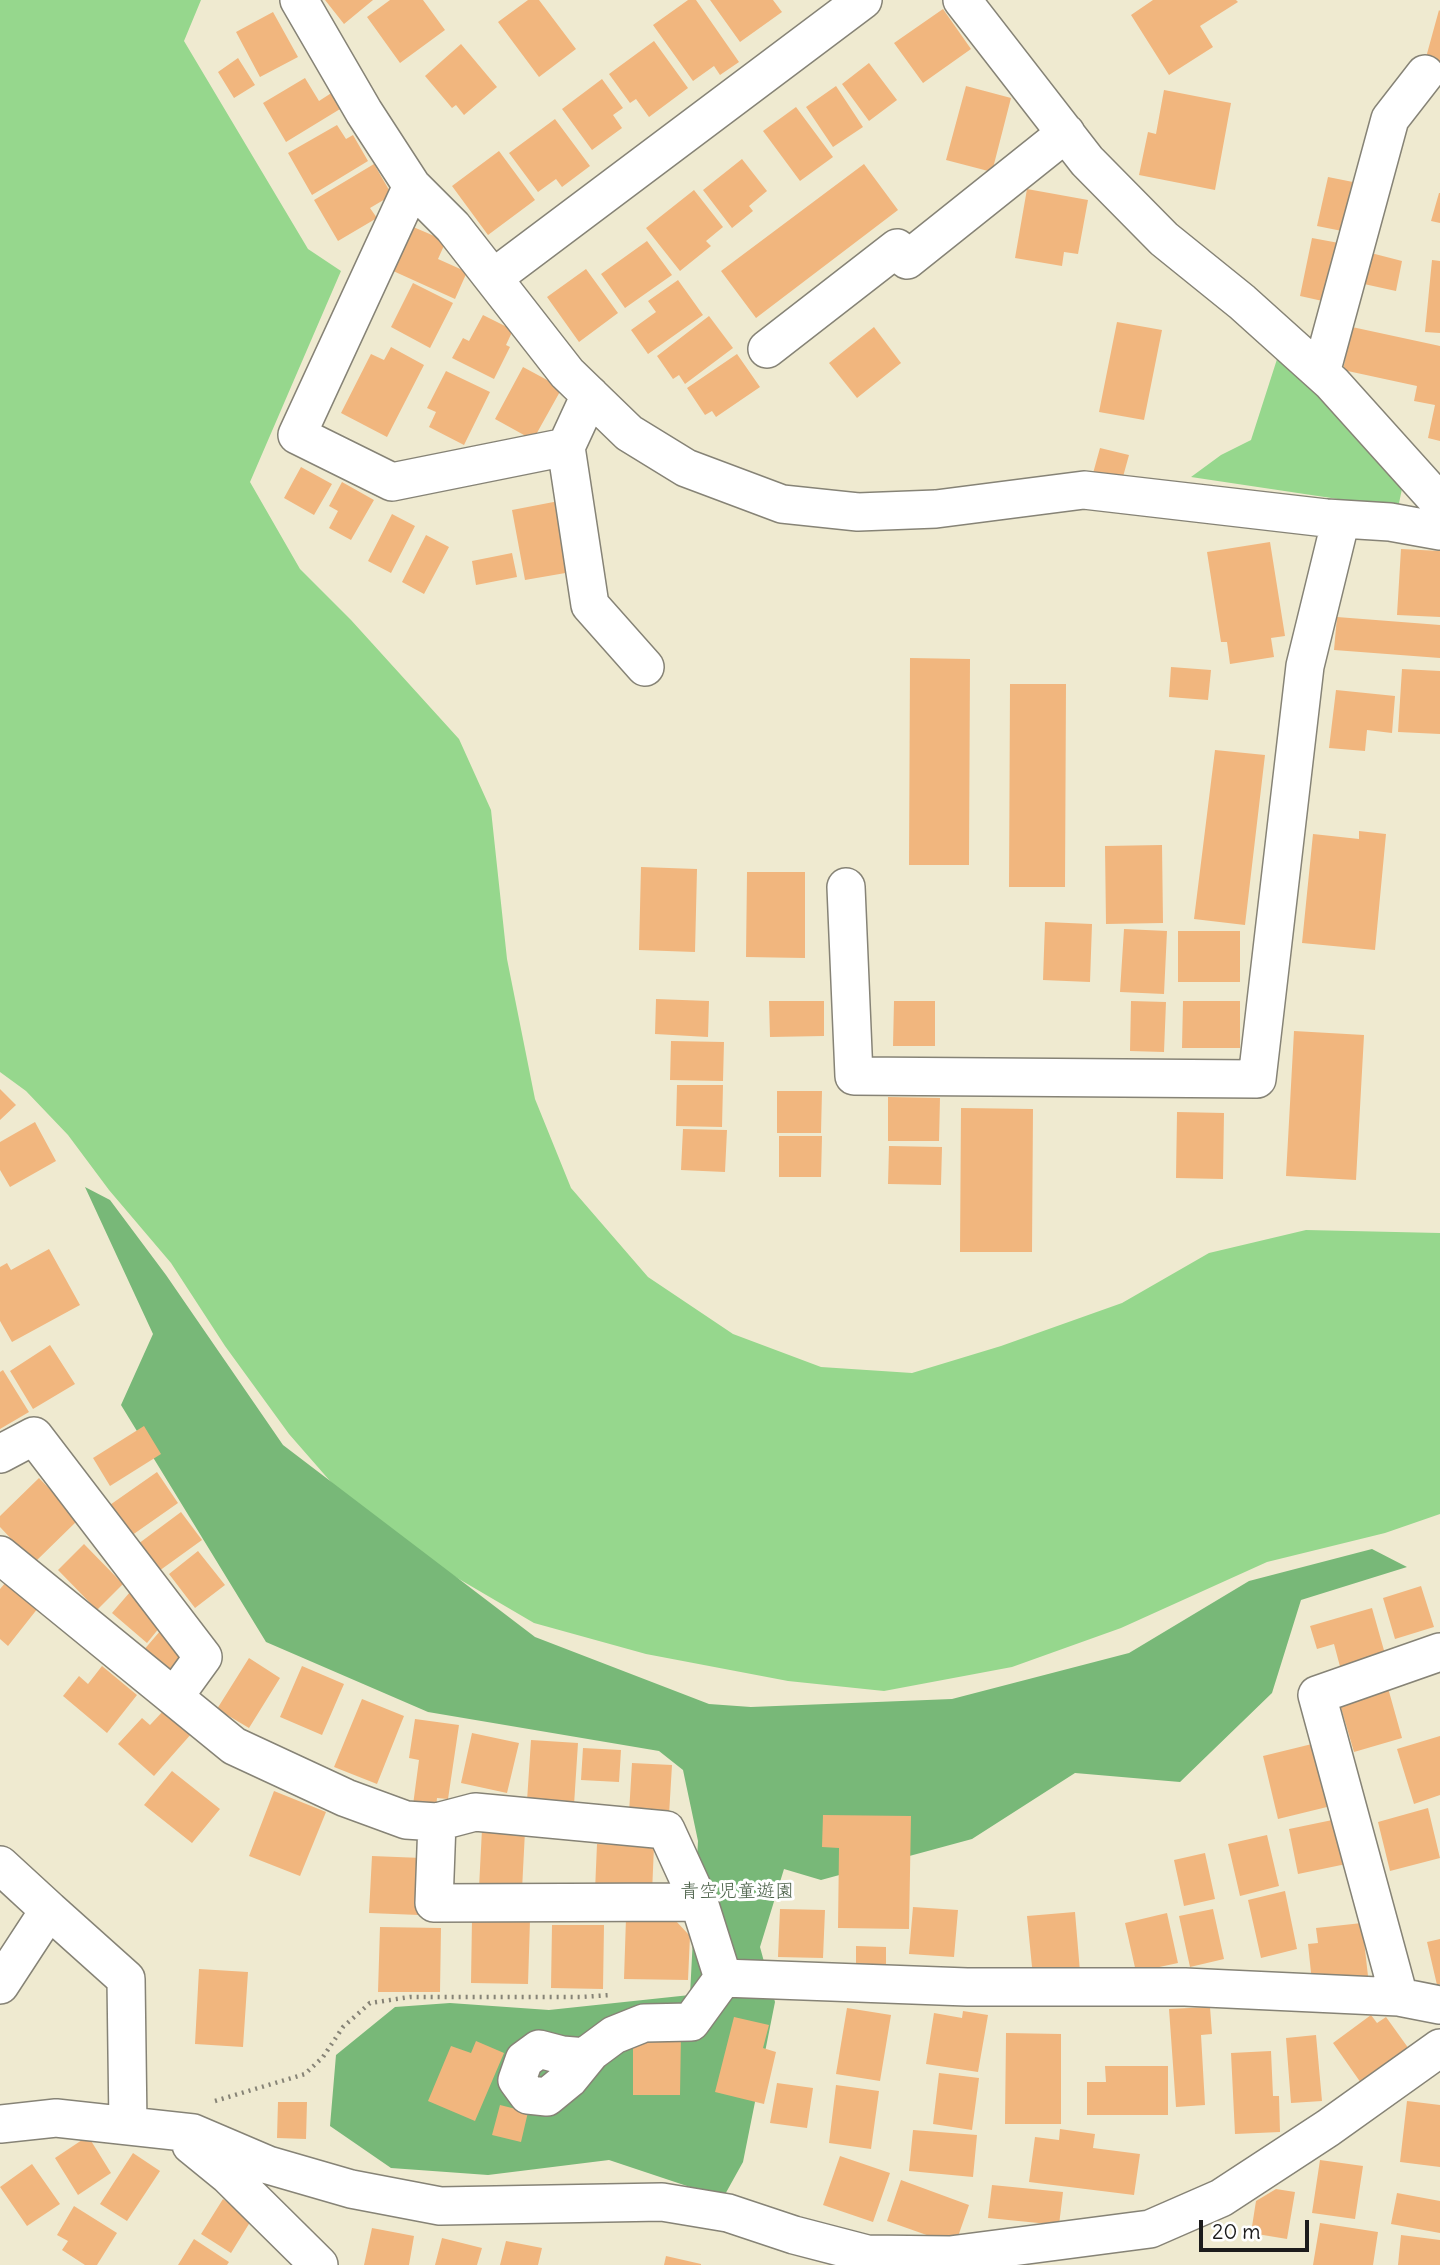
<!DOCTYPE html>
<meta charset="utf-8">
<style>
body{margin:0}
#map{position:relative;width:1440px;height:2265px;overflow:hidden;background:#efead0;font-family:Delius,sans-serif}
canvas{display:block}
.scale{position:absolute;left:1199px;top:2220px;width:110px;height:32px;box-sizing:border-box;border:4px solid #1c1c1c;border-top:0;padding-left:9px;font-size:21px;line-height:24px;white-space:nowrap;color:#1c1c1c;-webkit-text-stroke:5px #fff;paint-order:stroke}
</style>
<div id="map">
<canvas width="1440" height="2265"></canvas>
<div class="scale">20 m</div>
</div>
<script>
const c = document.querySelector('canvas').getContext('2d');
c.lineJoin = 'round';
function paint(path, color) {
  c.fillStyle = color;
  c.fill(path, 'evenodd');
}
function trace(path, color, width, dash) {
  c.strokeStyle = color;
  c.lineWidth = width;
  c.lineCap = dash ? 'butt' : 'round';
  c.setLineDash(dash || []);
  c.stroke(path);
}
function drawText(font, color, halo, rows, align = 'center') {
  c.font = font + ' Delius,"Klee One",sans-serif';
  c.lineWidth = 6;
  c.setLineDash([]);
  c.textBaseline = 'middle';
  c.strokeStyle = halo;
  c.fillStyle = color;
  for (const [text, x, y, turn = 0] of rows) {
    c.save();
    c.translate(x, y);
    c.rotate((+turn || 0) * Math.PI / 180);
    c.textAlign = isNaN(turn) ? turn : align;
    if (halo) c.strokeText(text, 0, 0);
    c.fillText(text, 0, 0);
    c.restore();
  }
}
const green = new Path2D(`
 M0,0h201l-17,41 124,208 33,22 -91,211 50,87 51,51 108,119 32,71 16,149 28,140 36,89 77,89 85,57 88,33 91,6 89,-27 121,-43 87,-50 97,-23 134,3v281l-55,19 -118,29 -146,66 -109,39 -128,24 -96,-10 -142,-27 -112,-31 -99,-58 -84,-60 -62,-71 -64,-88 -54,-83 -62,-73 -41,-55 -42,-44 -26,-19z
 M1279,353l124,131 -5,24 -207,-31 30,-22 30,-15z`);
const forest = new Path2D(`
 M85,1187l25,13 56,75 117,170 252,192 174,67 42,3 201,-8 177,-46 120,-72 123,-32 35,18 -106,33 -29,93 -92,89 -105,-9 -103,66 -151,41 -37,-11 -24,78 15,55 -32,160 -20,36 -114,-38 -121,15 -97,-7 -61,-42 6,-71 59,-48 55,-4 99,7 141,-15 8,-154 -15,-71 -24,-19 -231,-39 -162,-70 -145,-237 32,-71z`);
const building = new Path2D(`
 M325,0h48l-29,24z
 M390,0h33l22,30 -45,33 -33,-46z
 M528,0h11l37,49 -37,28 -41,-55z
 M688,0h8l43,62 -19,13 -6,-9 -21,15 -40,-56z
 M710,0h63l9,12 -42,30z
 M1153,0h83l2,2 -38,24 13,21 -44,28 -38,-60z
 M943,9l28,40 -48,34 -29,-40z
 M1439,10l1,1v55l-15,-5z
 M273,12l25,45 -38,20 -24,-45z
 M654,41l34,47 -39,29 -13,-18 -6,4 -21,-29z
 M461,44l36,43 -33,28 -8,-10 -4,3 -27,-32z
 M238,58l17,27 -21,13 -16,-26z
 M869,63l28,37 -28,21 -27,-37z
 M305,78l14,23 17,-11 9,16 -59,36 -23,-39z
 M602,79l21,29 -10,7 9,13 -30,22 -30,-41z
 M836,86l27,41 -30,20 -27,-40z
 M966,86l45,12 -19,74 -46,-12z
 M1164,90l67,13 -16,87 -76,-15 9,-43 8,2z
 M796,107l37,50 -33,24 -37,-50z
 M555,119l35,47 -28,21 -6,-8 -18,13 -29,-39z
 M337,125l9,14 7,-4 15,26 -56,34 -24,-42z
 M499,151l36,49 -47,35 -36,-49z
 M742,159l25,32 -18,15 4,5 -21,17 -29,-38z
 M374,164l18,31 -22,13 7,10 -39,23 -24,-41z
 M864,164l34,46 -142,108 -35,-47z
 M1328,177l30,6 -11,49 -30,-6z
 M1027,189l61,11 -10,54 -14,-2 -2,14 -47,-8z
 M694,190l29,37 -17,14 5,5 -31,25 -34,-43z
 M1439,193h1v30l-9,-2z
 M411,226l35,15 -8,18 29,13 -12,27 -64,-29z
 M1312,238l27,5 -12,59 -27,-6z
 M647,241l25,34 -47,33 -24,-34z
 M1371,253l31,8 -6,30 -32,-7z
 M1432,260l8,1v72l-15,-1z
 M586,269l32,44 -39,29 -32,-45z
 M678,280l25,35 -55,39 -17,-24 25,-18 -8,-11z
 M413,283l40,20 -23,45 -39,-21z
 M483,315l30,15 -7,15 4,2 -16,32 -42,-21 11,-20 6,3z
 M709,316l24,32 -48,36 -6,-9 -6,4 -16,-23z
 M1117,322l45,8 -18,90 -45,-8z
 M874,327l27,36 -44,35 -28,-35z
 M1352,327l88,19v95l-12,-3 7,-33 -21,-4 3,-15 -74,-16z
 M391,347l33,18 -37,72 -46,-24 30,-59 13,6z
 M737,354l23,33 -44,30 -4,-6 -7,4 -18,-27z
 M523,367l39,21 -29,52 -38,-21z
 M446,371l44,21 -26,53 -35,-18 7,-15 -9,-4z
 M1100,448l29,7 -8,29 -29,-7z
 M301,467l31,17 -18,31 -30,-17z
 M342,482l32,18 -23,40 -22,-12 9,-17 -9,-5z
 M564,500l13,71 -52,9 -13,-70z
 M392,514l23,12 -24,47 -23,-12z
 M426,535l23,12 -25,47 -22,-12z
 M1270,542l15,94 -14,2 3,19 -44,7 -3,-22h-6l-14,-90z
 M1401,549l39,2v66l-43,-2z
 M512,553l5,24 -41,8 -4,-24z
 M1337,617l103,8v33l-106,-8z
 M910,658l60,1 -1,206h-60z
 M1171,667l40,3 -3,30 -39,-3z
 M1402,669l38,2v63l-42,-2z
 M1010,684h56l-1,203h-56z
 M1336,690l59,6 -3,37 -25,-3 -2,21 -36,-3z
 M1215,750l50,5 -20,170 -51,-6z
 M1359,831l27,3 -11,116 -73,-7 11,-109 46,5z
 M1162,845l1,78 -57,1 -1,-78z
 M641,867l56,2 -2,83 -56,-2z
 M747,872h58v86l-59,-1z
 M1045,922l47,2 -2,58 -47,-2z
 M1124,929l43,2 -3,63 -44,-2z
 M1178,931h62v51h-62z
 M656,999l53,2 -1,36 -53,-3z
 M769,1001h55v35l-54,1z
 M894,1001h41v45h-42z
 M1131,1001l35,1 -2,50 -34,-1z
 M1183,1001h57v47h-58z
 M1294,1031l70,4 -8,145 -70,-4z
 M671,1041l53,1 -1,39 -53,-1z
 M677,1085h46l-1,42 -46,-1z
 M0,1089l16,16 -16,15z
 M777,1091h45l-1,42h-44z
 M888,1097l52,1 -1,43h-51z
 M961,1108l72,1 -1,143h-72z
 M1177,1112l47,1 -1,66 -47,-1z
 M35,1122l21,39 -46,26 -10,-17v-28z
 M683,1129l44,1 -2,42 -44,-2z
 M779,1136h43l-1,41h-42z
 M889,1146l53,1 -1,38 -53,-1z
 M49,1249l31,56 -68,37 -12,-21v-54l7,-4 4,7z
 M50,1345l25,39 -42,25 -23,-38z
 M3,1370l26,42 -29,17v-57z
 M144,1426l17,28 -51,32 -17,-28z
 M157,1472l21,31 -50,35 -21,-31z
 M39,1478l40,41 -45,44 -34,-36v-11z
 M181,1512l21,28 -43,31 -21,-27z
 M84,1544l39,40 -26,26 -39,-40z
 M198,1551l27,34 -30,23 -26,-34z
 M6,1582l32,26 -30,38 -8,-7v-50z
 M1421,1586l13,41 -39,12 -12,-41z
 M130,1592l34,30 -17,21 -35,-30z
 M1372,1608l15,53 -45,13 -8,-30 -17,5 -7,-23z
 M161,1630l28,23 -19,23 -28,-24z
 M249,1658l31,20 -31,50 -32,-19z
 M102,1666l35,29 -30,38 -44,-37 16,-20 9,8z
 M302,1666l42,18 -22,51 -42,-18z
 M1388,1688l14,50 -48,14 -15,-51z
 M362,1699l42,17 -27,68 -43,-17z
 M165,1709l27,24 -38,43 -36,-32 24,-26 8,7z
 M415,1719l44,6 -11,74 -11,-1 -1,10 -23,-3 6,-45 -10,-2z
 M472,1733l47,10 -12,50 -46,-10z
 M1440,1736v59l-26,9 -17,-55z
 M531,1740l47,3 -4,62 -47,-4z
 M1312,1744l15,63 -49,12 -15,-63z
 M583,1748l38,2 -2,32 -38,-2z
 M632,1763l40,2 -3,50 -40,-2z
 M172,1771l48,38 -28,34 -48,-38z
 M274,1791l52,21 -26,64 -51,-20z
 M1428,1808l12,50 -50,13 -12,-49z
 M823,1815l88,1 -2,113 -71,-1 1,-80 -17,-1z
 M1342,1818l9,45 -53,11 -9,-45z
 M482,1829l43,2 -3,59 -43,-2z
 M1267,1835l12,51 -39,10 -12,-52z
 M597,1844l57,2 -2,47 -57,-2z
 M1205,1853l10,46 -31,7 -10,-46z
 M372,1856l50,2 -3,57 -50,-2z
 M1285,1891l12,58 -36,9 -13,-58z
 M913,1907l45,3 -4,47 -45,-3z
 M780,1909l45,1 -2,48 -45,-1z
 M1213,1909l11,50 -34,8 -11,-51z
 M1075,1912l5,60 -47,5 -6,-61z
 M1167,1913l11,50 -42,9 -11,-49z
 M626,1918l49,2 15,16 -2,44 -64,-1z
 M472,1919l58,1 -2,64 -57,-1z
 M1362,1923l6,53 -56,6 -4,-38 10,-1 -2,-15z
 M552,1925h52l-1,64 -52,-1z
 M380,1927l61,1 -1,64h-62z
 M1440,1939v45l-3,1 -10,-43z
 M856,1946l30,1v20l-30,-1z
 M199,1969l49,3 -5,75 -48,-3z
 M1210,2007l2,27 -11,1 4,70 -29,2 -7,-98z
 M847,2008l44,7 -11,66 -44,-7z
 M963,2011l25,4 -10,57 -52,-8 8,-51 28,5z
 M1371,2015l6,8 9,-6 23,32 -48,34 -28,-40z
 M734,2017l35,8 -6,23 13,4 -12,52 -49,-12z
 M633,2033h48l-1,62h-47z
 M1006,2033l55,1v90h-56z
 M1316,2035l6,66 -31,2 -5,-65z
 M476,2041l28,12 -29,68 -47,-20 23,-55 20,7z
 M1271,2051l2,45h6l1,36 -45,2 -4,-81z
 M1105,2066h63v49h-81v-33h19z
 M939,2073l40,5 -7,52 -39,-6z
 M777,2083l36,5 -6,40 -37,-5z
 M836,2085l43,6 -8,58 -42,-6z
 M1407,2101l33,4v62l-40,-5z
 M278,2102h29l-1,37 -29,-1z
 M500,2105l28,7 -7,30 -29,-7z
 M1060,2129l35,5 -2,14 47,6 -6,41 -105,-13 6,-45 24,3z
 M913,2130l64,5 -4,42 -64,-6z
 M88,2136l23,37 -33,22 -23,-37z
 M133,2153l27,18 -33,50 -27,-17z
 M840,2156l50,17 -17,49 -50,-17z
 M1320,2160l43,6 -8,53 -43,-6z
 M32,2164l28,40 -33,22 -27,-39z
 M901,2180l68,25 -14,40 -68,-24z
 M992,2185l71,7 -4,33 -71,-7z
 M1276,2189l19,3 -8,47 -36,-6 5,-32z
 M1397,2193l43,8v32l-49,-9z
 M223,2199l29,20 -21,34 -30,-19z
 M74,2206l43,27 -20,32h-12l-23,-15 6,-9 -11,-6z
 M1320,2223l58,9 -5,33h-60z
 M372,2228l42,8 -5,29h-45z
 M1401,2235l39,5v25h-42z
 M442,2238l40,10 -5,17h-42z
 M194,2239l35,23 -2,3h-49z
 M506,2241l36,7 -4,17h-38z
 M666,2256l35,8v1h-37z`);
const path = new Path2D(`
 M215,2101l90,-27 18,-17 20,-30 27,-24 40,-6h171l30,-2`);
const minor = new Path2D(`
 M299,0l65,112 48,74 41,41 114,146 62,60 57,35 96,36 76,8 78,-3 148,-19 242,28 64,4 50,9
 M962,0l125,161 77,78 78,63 90,81 108,120
 M412,186l-115,249 95,47 174,-35 24,-52
 M493,278l370,-278
 M767,349l130,-101 10,12 159,-127
 M1321,373l69,-254 35,-45
 M566,447l24,158 55,62
 M846,887l8,189 403,3 48,-413 36,-147
 M0,1454l34,-18 169,221 -29,40
 M0,1555l234,191 112,52 60,22 31,2 38,-10 191,18 33,72 24,76 244,9h218l214,10 41,8
 M437,1822l-3,81 265,-1
 M0,1865l49,45 -49,75
 M49,1910l77,69 2,146
 M1399,1997l-82,-302 123,-43
 M586,2057l-24,-2 -23,-6 -15,11 -7,20 11,15 19,2 22,-18 22,-27 23,-17 30,-12 47,-1 32,-44
 M0,2124l56,-6 137,15 75,32 83,24 89,17 222,-4 66,11 66,22 73,19 83,1 200,-26 71,-31 107,-70 112,-80
 M191,2145l38,31 90,89`);
const parkNames = [
 ["青空児童遊園",737,1892]
];
paint(green, '#96d78d');
paint(forest, '#78b878');
paint(building, '#f1b67e');
trace(minor, '#868376', 40);
trace(path, '#868376', 4.5, [2, 5]);
trace(minor, '#fff', 37);
drawText('19px', '#475d44', '#fff', parkNames);
</script>
